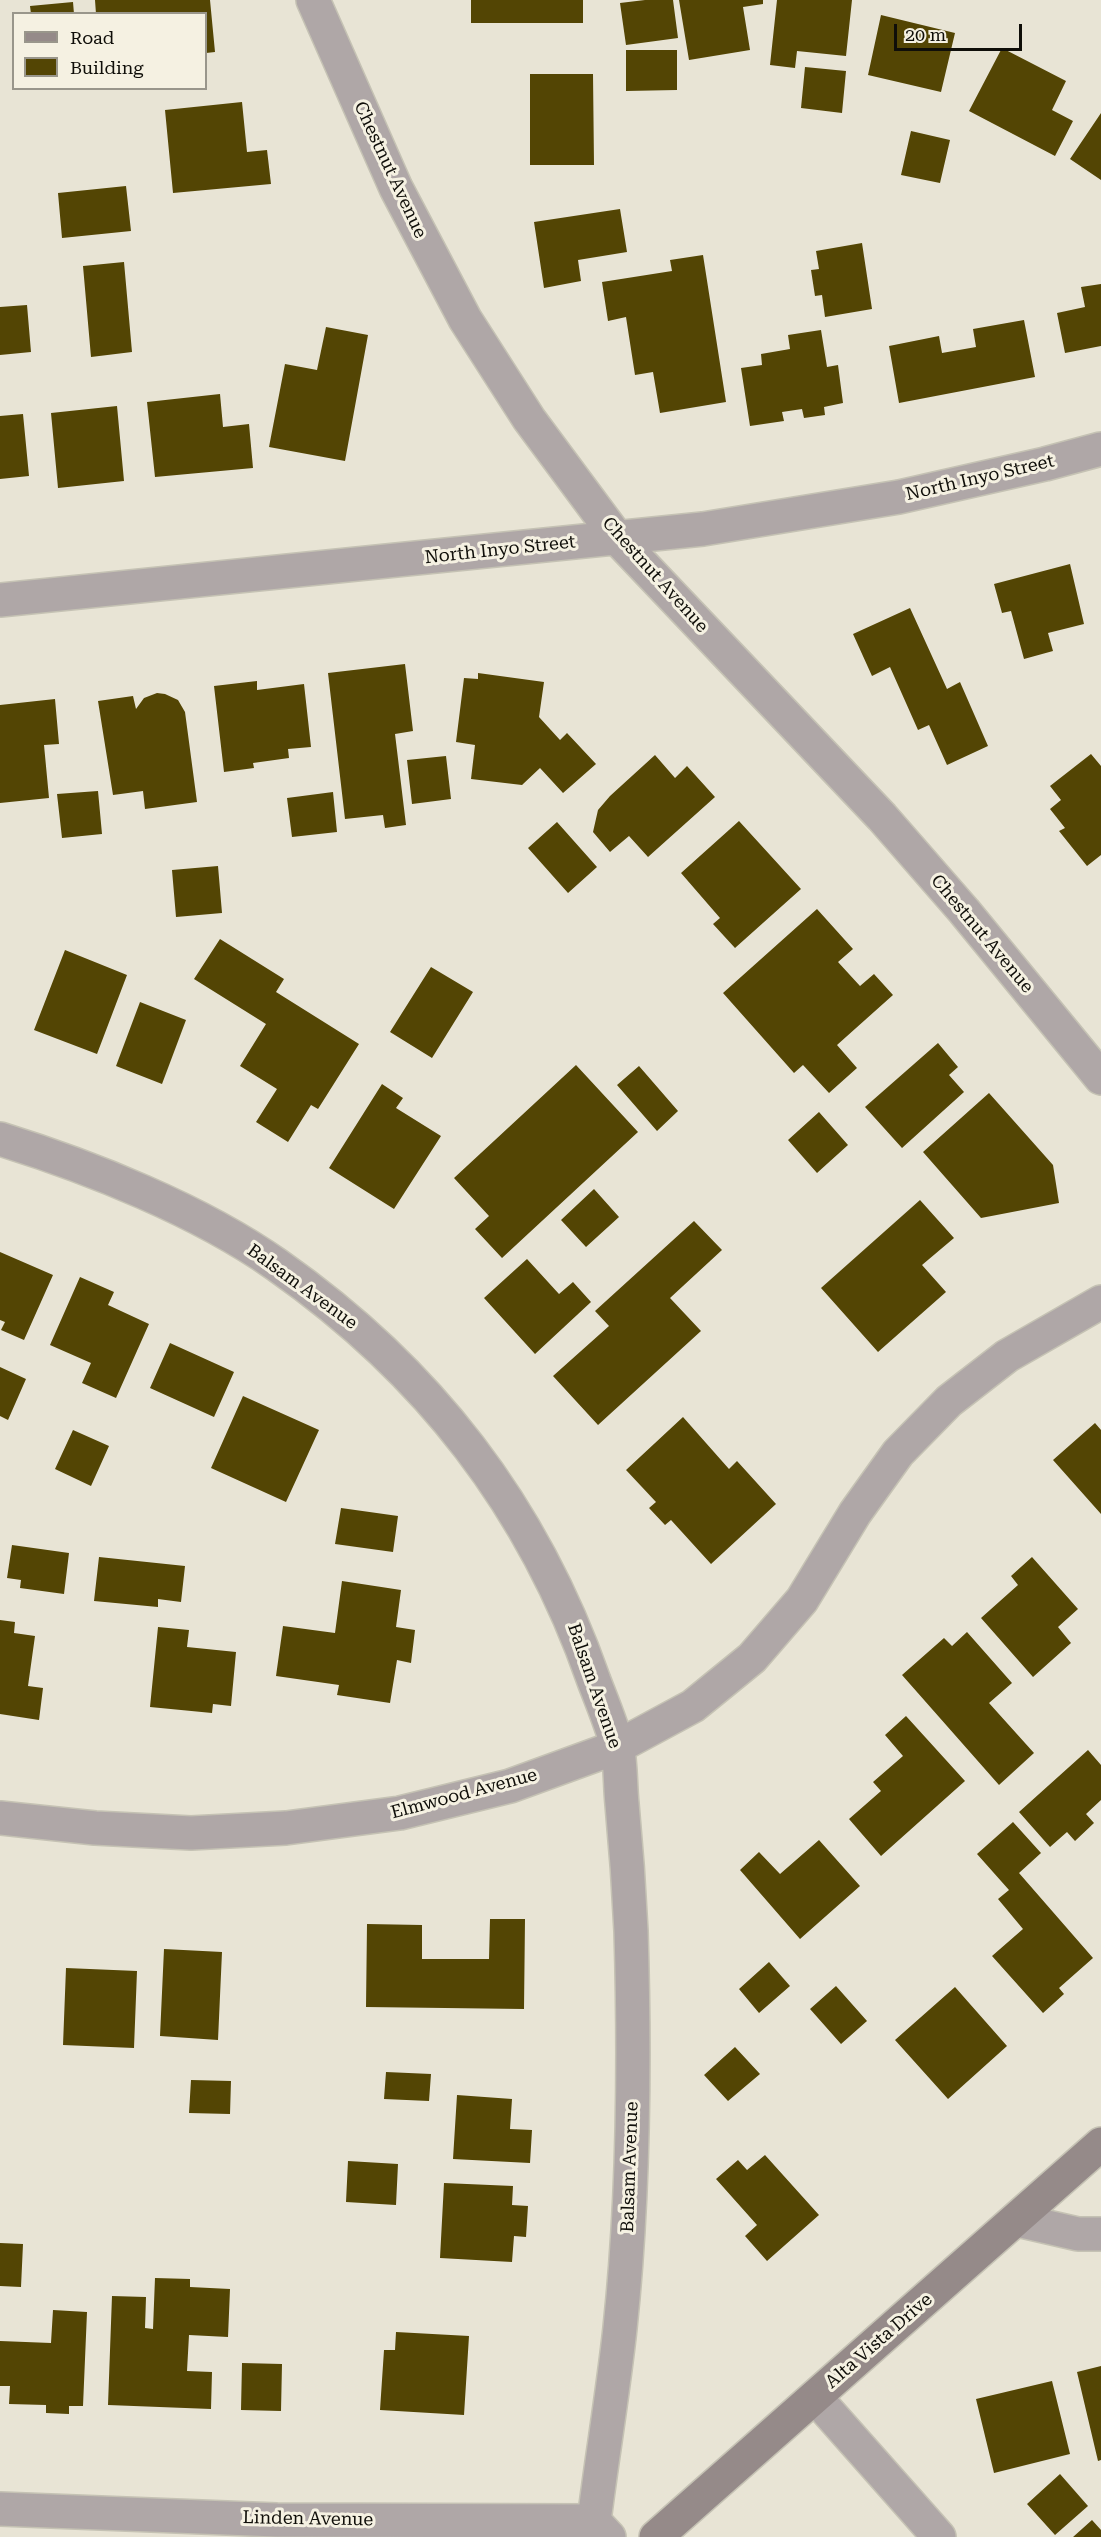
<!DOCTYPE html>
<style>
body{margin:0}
#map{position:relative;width:1101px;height:2537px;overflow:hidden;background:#e8e4d5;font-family:"Roboto Serif",serif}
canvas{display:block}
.legend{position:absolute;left:12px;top:12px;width:195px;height:78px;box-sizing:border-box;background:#f5f1e2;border:2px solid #99968b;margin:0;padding:8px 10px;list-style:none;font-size:18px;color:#0f0e09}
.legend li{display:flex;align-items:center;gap:12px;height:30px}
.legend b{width:30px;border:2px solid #99968b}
.scale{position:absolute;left:894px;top:24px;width:128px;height:27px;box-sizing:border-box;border:3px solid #0f0e09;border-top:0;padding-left:8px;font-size:18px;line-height:21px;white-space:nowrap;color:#0f0e09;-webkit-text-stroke:4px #f5f1e2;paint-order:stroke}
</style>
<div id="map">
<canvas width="1101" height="2537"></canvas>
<ul class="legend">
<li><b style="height:8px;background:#958a89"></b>Road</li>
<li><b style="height:16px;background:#534504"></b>Building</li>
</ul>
<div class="scale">20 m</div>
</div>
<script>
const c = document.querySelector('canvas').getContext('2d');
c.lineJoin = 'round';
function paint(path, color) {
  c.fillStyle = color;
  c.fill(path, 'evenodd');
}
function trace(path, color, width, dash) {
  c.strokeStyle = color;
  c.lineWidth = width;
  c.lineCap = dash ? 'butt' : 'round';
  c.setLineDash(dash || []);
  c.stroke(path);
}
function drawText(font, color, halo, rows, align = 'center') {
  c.font = font + ' "Roboto Serif",serif';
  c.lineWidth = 6;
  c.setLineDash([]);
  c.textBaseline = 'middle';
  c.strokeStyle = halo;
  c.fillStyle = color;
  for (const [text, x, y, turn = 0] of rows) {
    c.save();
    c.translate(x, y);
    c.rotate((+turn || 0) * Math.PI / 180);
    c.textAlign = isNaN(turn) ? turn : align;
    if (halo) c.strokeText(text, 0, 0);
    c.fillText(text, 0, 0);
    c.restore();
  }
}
const building = new Path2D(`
 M95,0h115l5,52 -9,1v-39h-110z
 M471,0h112v23h-112z
 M645,0h28l5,38 -52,7 -6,-42z
 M679,0h84v4l-20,3 7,43 -61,10z
 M777,0h75l-6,56 -49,-5 -2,17 -25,-3z
 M73,2l1,12h-43l-1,-8z
 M881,15l74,18 -14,59 -73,-17z
 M1002,48l64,33 -14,29 21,11 -18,35 -86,-45z
 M626,50h51v40l-51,1z
 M805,67l41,4 -4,42 -41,-5z
 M530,74h63l1,91h-64z
 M242,102l5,50 20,-2 4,34 -98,9 -8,-83z
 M1101,113v67l-31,-21z
 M911,131l39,9 -10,43 -39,-8z
 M126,186l5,45 -69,7 -4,-45z
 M620,209l7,43 -49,8 3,21 -37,7 -10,-66z
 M862,243l10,66 -47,8 -3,-22 -7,1 -4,-26 8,-1 -3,-18z
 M703,255l23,147 -66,11 -7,-41 -18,3 -9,-58 -18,4 -6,-39 70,-11 -2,-11z
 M124,262l8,90 -41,5 -8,-91z
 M1101,284v62l-36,7 -8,-40 28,-6 -4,-20z
 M27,305l4,47 -31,3v-48z
 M1024,320l11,57 -136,26 -10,-57 50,-10 3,17 34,-6 -3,-18z
 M326,327l42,8 -23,126 -76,-14 16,-83 32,6z
 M821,330l6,37 11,-2 5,38 -19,4 1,8 -21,3 -2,-9 -20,3 2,9 -34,5 -9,-58 21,-3 -1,-11 29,-5 -2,-14z
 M220,394l3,33 26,-3 4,44 -98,9 -8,-75z
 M117,406l7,75 -66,7 -7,-75z
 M23,414l6,62 -29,3v-63z
 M1070,564l14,60 -36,9 5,18 -29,8 -13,-48 -9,2 -8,-29z
 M910,608l37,81 13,-7 28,64 -41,19 -18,-40 -11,5 -28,-63 -18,9 -19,-42z
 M405,664l8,67 -18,3 11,91 -21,3 -2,-13 -38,4 -17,-146z
 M478,673l66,9 -5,35 21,23 7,-7 29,31 -33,29 -23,-25 -18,17 -51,-6 4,-34 -19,-3 8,-64 14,1z
 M257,681v9l47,-6 7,63 -23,2 1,9 -36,5 1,5 -30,4 -10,-86z
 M157,693l8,1 13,6 7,12 12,90 -52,7 -2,-18 -30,4 -15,-94 35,-5 3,13 8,-11z
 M55,699l4,45 -15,1 5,53 -49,5v-98z
 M1091,754l10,12v89l-14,11 -28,-35 6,-3 -15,-19 11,-9 -11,-14z
 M655,755l20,23 12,-12 28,31 -67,60 -19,-21 -19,16 -17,-20 5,-22 12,-14z
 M446,756l5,43 -39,5 -5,-44z
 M98,791l4,43 -40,4 -5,-44z
 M333,792l4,40 -45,5 -5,-39z
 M739,821l62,68 -66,59 -22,-24 7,-6 -39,-45z
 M557,822l40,45 -29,26 -40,-45z
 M218,866l4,47 -46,4 -4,-47z
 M817,909l36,40 -15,13 22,24 14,-12 19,21 -56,50 20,23 -28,25 -26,-28 -9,8 -71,-80z
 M220,939l64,40 -8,13 83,52 -41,65 -7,-4 -23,37 -32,-20 21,-33 -37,-23 26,-42 -72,-45z
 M65,950l62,25 -30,79 -63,-24z
 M431,967l42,25 -41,66 -42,-26z
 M140,1002l46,18 -24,64 -46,-18z
 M938,1043l20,24 -9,8 15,17 -62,56 -37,-41z
 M576,1065l62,67 -136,126 -27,-29 14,-13 -35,-38z
 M639,1066l39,45 -21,20 -40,-46z
 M382,1084l21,14 -7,10 45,28 -47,73 -65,-41z
 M989,1093l64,72 6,38 -78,15 -58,-66z
 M819,1112l29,33 -31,28 -29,-33z
 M594,1189l25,28 -33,30 -25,-27z
 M920,1200l34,38 -32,27 24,27 -68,60 -57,-64z
 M694,1221l28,29 -52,48 31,33 -103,94 -45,-49 56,-50 -14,-15z
 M0,1252l53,23 -29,65 -23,-10 4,-8 -5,-2z
 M527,1259l32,35 14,-12 18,20 -56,52 -51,-56z
 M80,1277l34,15 -6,13 41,19 -33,74 -34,-15 9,-20 -41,-18z
 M170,1343l64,29 -20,45 -64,-29z
 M0,1367l26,12 -18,41 -8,-4z
 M243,1396l76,34 -33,72 -75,-34z
 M683,1417l46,52 8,-8 39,43 -65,60 -40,-44 -6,5 -16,-17 7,-6 -30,-32z
 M1095,1423l6,7v84l-48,-54z
 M73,1430l36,16 -18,40 -36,-17z
 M341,1508l57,8 -5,36 -58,-8z
 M12,1545l57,8 -5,41 -44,-6 1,-8 -14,-2z
 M99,1557l86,9 -4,36 -23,-3v8l-64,-6z
 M1032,1557l46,52 -20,18 13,16 -38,34 -52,-59 37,-33 -7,-9z
 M342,1581l59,9 -5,37 19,3 -4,33 -14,-3 -7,43 -53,-8 2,-10 -63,-9 7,-50 52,7z
 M0,1620l15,2 -1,11 21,3 -7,50 15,2 -4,32 -39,-6z
 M158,1627l31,3 -2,17 49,5 -5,54 -18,-2 -1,9 -62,-6z
 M967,1632l45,51 -23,20 45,50 -35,32 -97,-110 42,-37 8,8z
 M906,1716l59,65 -84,75 -32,-37 32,-28 -8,-9 30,-26 -18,-21z
 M1088,1750l13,15v35l-15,14 8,9 -19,18 -8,-9 -17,15 -31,-35z
 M1013,1822l28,31 -22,20 74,85 -34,30 5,6 -21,19 -51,-57 31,-27 -25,-30 11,-9 -32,-36z
 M819,1840l41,46 -60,53 -60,-69 19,-18 21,22z
 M490,1919h35l-1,90 -158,-2 1,-83 55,1v34h67z
 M164,1949l58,3 -4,88 -58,-4z
 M769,1962l21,24 -31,27 -20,-24z
 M66,1968l71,3 -3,77 -71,-3z
 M836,1986l31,35 -26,23 -31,-35z
 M955,1987l52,59 -59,53 -53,-59z
 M735,2047l25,27 -32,27 -24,-26z
 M386,2072l45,2 -2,27 -45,-2z
 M191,2080l40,1 -1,33 -41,-1z
 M457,2095l55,4 -2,30 22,1 -2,33 -77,-4z
 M765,2155l54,60 -52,46 -22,-25 12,-11 -41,-46 22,-19 9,10z
 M348,2161l50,3 -2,41 -50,-3z
 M444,2183l69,3 -1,19 16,1 -2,31 -12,-1 -2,26 -72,-4z
 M0,2243l23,1 -2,43 -21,-1z
 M155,2278l35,1v8l40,2 -2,48 -39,-2 -2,36 25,1 -1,37 -103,-4 4,-109 34,1 -1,31 8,1z
 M53,2310l34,2 -4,94h-14v8l-23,-1v-8l-37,-1 1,-18h-10v-45l51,2z
 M396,2332l73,4 -5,79 -84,-5 4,-60h11z
 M242,2363l40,1 -1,47 -40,-1z
 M1101,2366v94l-3,1 -21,-89z
 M1052,2381l18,73 -76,19 -18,-74z
 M1060,2474l28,32 -33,29 -28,-31z
 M1092,2520l9,10v7h-28z`);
const street = new Path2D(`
 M313,0l83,188 69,131 64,100 89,120 264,278 82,94 137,167
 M0,600l703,-71 196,-32 146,-33 56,-15
 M0,1139c90,28 199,71 277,126 151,106 256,241 317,416 8,21 17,42 23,64 4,19 3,40 5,59 4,42 7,84 9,127 4,132 3,265 -11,397 -7,65 -18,129 -26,193
 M0,1818l95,10 96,5 95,-5 114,-15 110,-27 107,-39 76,-41 59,-48 50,-58 53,-87 43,-60 51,-52 58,-45 94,-54
 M1017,2220l61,14h23
 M815,2397l124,140
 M0,2509l277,11 317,1 15,16`);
const secondary = new Path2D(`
 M656,2537l445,-393`);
const streetNames = [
 ["Chestnut Avenue",390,170,65],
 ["North Inyo Street",980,478,-13],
 ["North Inyo Street",500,550,-6],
 ["Chestnut Avenue",655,575,48],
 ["Chestnut Avenue",982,934,50],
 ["Balsam Avenue",302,1287,36],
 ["Balsam Avenue",594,1686,71],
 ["Elmwood Avenue",464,1794,-15],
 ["Balsam Avenue",630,2167,-88],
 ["Alta Vista Drive",879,2341,-41],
 ["Linden Avenue",308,2519,1]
];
paint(building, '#534504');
trace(street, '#c5c2b4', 36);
trace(secondary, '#c5c2b4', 36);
trace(street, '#afa7a7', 33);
trace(secondary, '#958a89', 33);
drawText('18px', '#0f0e09', '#f5f1e2', streetNames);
</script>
